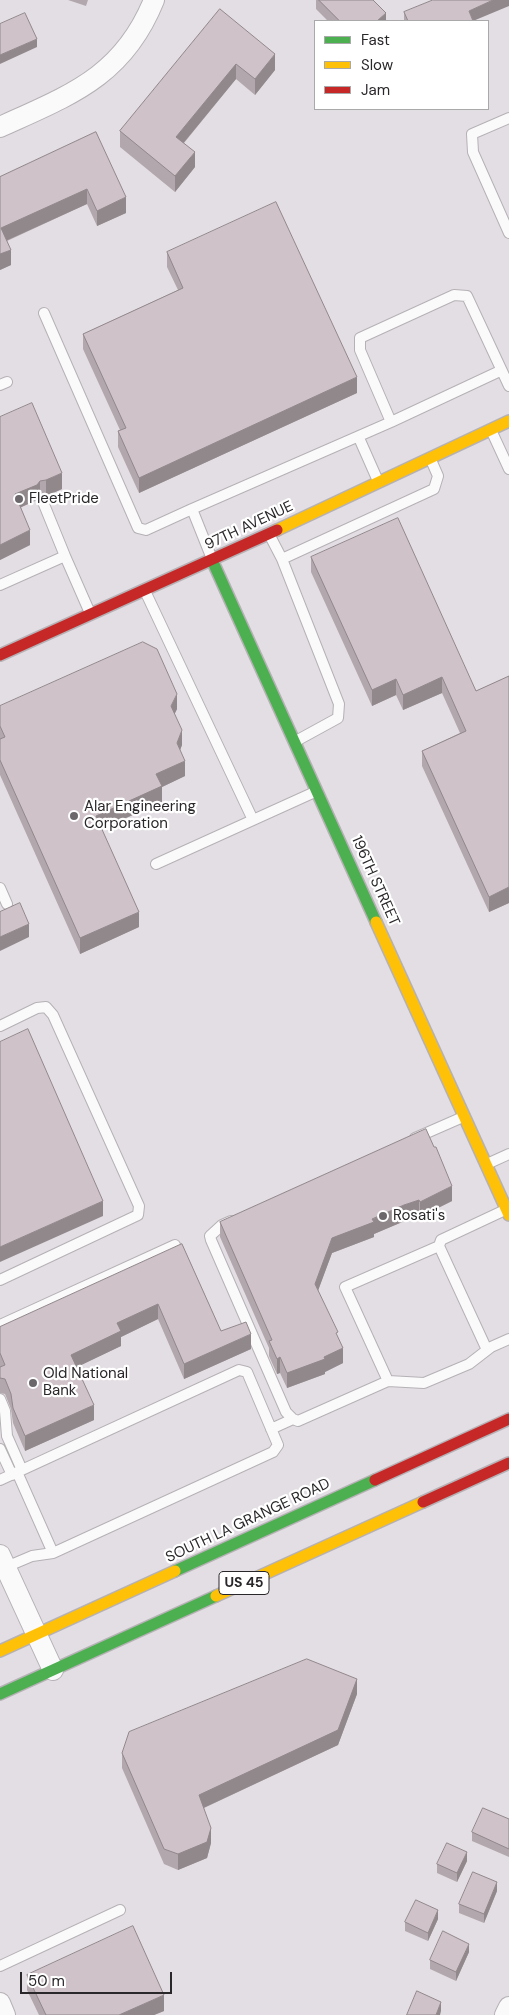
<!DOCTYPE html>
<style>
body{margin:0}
#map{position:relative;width:509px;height:2015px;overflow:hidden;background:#e3dee3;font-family:"DM Sans",sans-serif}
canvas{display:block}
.legend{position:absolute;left:314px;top:20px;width:175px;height:90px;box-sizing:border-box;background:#fff;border:1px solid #aaa9aa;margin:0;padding:6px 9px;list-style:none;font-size:15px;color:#2a272a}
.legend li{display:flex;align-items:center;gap:10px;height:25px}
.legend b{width:25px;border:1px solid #aaa9aa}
.scale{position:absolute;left:20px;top:1972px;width:152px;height:22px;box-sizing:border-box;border:2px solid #2a272a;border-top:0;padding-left:6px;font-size:15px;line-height:18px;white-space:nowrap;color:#2a272a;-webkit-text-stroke:4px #fff;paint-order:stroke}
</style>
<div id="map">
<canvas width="509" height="2015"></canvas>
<ul class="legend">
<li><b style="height:6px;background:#4caf50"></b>Fast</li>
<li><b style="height:6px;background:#ffc107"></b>Slow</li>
<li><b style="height:6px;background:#c62828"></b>Jam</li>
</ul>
<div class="scale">50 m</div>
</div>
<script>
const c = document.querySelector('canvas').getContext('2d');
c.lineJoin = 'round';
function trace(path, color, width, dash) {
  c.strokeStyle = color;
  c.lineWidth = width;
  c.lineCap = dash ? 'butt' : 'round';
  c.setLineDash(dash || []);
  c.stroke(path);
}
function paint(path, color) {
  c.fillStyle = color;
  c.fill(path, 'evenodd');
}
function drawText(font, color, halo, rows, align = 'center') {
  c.font = font + ' "DM Sans",sans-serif';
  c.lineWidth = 4.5;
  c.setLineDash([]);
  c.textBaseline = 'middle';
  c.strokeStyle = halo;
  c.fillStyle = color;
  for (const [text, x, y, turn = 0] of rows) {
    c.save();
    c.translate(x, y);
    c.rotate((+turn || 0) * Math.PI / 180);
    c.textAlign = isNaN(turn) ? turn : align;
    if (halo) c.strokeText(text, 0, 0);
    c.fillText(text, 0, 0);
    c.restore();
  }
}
const lane = new Path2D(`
 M509,118l-37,16 1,18 36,81
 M44,313l94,215 8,2 46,-21 20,50
 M0,385l7,-3
 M391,422l109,-51
 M491,430l18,39
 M359,438l19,43
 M43,502l22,54
 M192,509l199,-87 -31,-72v-12l94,-43 13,1 42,90
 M269,534l13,25 57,145 -1,14 -42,23
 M282,559l152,-70 4,-13 -7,-16
 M0,585l65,-29 25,57
 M145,591l108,229 64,-29
 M156,864l97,-44
 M0,888l7,16
 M0,1026l37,-18 9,-1 7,8 86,191 -1,9 -138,65
 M415,1138l48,-21
 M487,1164l22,-10
 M231,1221l-9,4 -12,11 1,4 75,172 7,7 5,2 90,-40 36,2 45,-19 22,-17 18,-8
 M0,1325l175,-80
 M487,1350l-48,-104 2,-6 64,-30
 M388,1381l-43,-94 94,-41
 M0,1399l5,12 2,25 15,34
 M271,1429l22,-10
 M0,1449l12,26
 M17,1472l36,81
 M0,1480l239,-110 8,2 31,73 -5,7 -220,101 -21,3 -26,11
 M0,1966l120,-56`);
const street = new Path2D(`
 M0,127c70,-32 123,-50 154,-127
 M0,1555l53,115
 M0,2003l5,12
 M505,2015l4,-8`);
const fast = new Path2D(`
 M212,560l164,362
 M175,1571l200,-91
 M0,1694l216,-98`);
const slow = new Path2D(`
 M277,530l232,-109
 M376,922l133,293
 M216,1596l207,-94
 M0,1651l175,-80`);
const jam = new Path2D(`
 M0,655l277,-125
 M375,1480l134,-61
 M423,1502l86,-39`);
const wall = new Path2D(`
 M68,0h20l-2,6z
 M316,0h57l13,21h-58l-12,-12z
 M220,9l55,61 -20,25 -19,-16 -52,64 11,24 -20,25 -55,-45v-16z
 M404,12l69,9h-69z
 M96,132l30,81 -29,13 -10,-22 -80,37 4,24 -11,5v-93z
 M167,252l190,141 -218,100 -21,-46v-16l2,-1 -37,-81v-15l95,-44 -11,-23z
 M0,417l62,72 -16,7h-6l-3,4 -16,7 9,38 -30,15z
 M311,557l165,134 33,-15v227l-20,9 -67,-146v-15l38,-18 -18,-40 -39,17 -7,-15 -24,11 -61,-134z
 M0,706l177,3 -3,5 8,31 -2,5 5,26 -23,11v15l-60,27 37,98 -59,27 -80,-179z
 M426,1129l26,72 -32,16 -1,-2 -15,6 -30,13v3l-42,16 -14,37 20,48 5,25 -18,9v2l-38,14 -7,-15 -3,1 -8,-18v-8l-49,-111v-15z
 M182,1244l39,87 30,18 -67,30 -26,-60 -37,18v9l-45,21 18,53 -69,31 -12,-28 -2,-14 -6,-15 -5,-1v-66z
 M357,1694l-19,51 -134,63 7,35 -4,15 -29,12 -14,-6 -42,-96v-15z
 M509,1819v38l-37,-16v-9z
 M467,1861l-10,21 -20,-9v-9z
 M497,1891l-13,32 -25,-10v-9z
 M438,1919l-10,22 -23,-10v-9z
 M469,1952l-13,29 -26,-12v-9z
 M27,1975l137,36 -10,4h-115l-12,-25z`);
const shadedWall = new Path2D(`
 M493,0h16v6l-36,15 -4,-10z
 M386,13v8h-9z
 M37,39v8l-37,17v-9z
 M275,54v16l-20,25v-16z
 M236,64v15l-60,73v-15z
 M195,152v15l-20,25v-16z
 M87,189v15l-86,39v-15z
 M126,197v16l-29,13v-15z
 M11,250v15l-11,5v-16z
 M357,377v16l-218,100v-15z
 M62,473v16l-16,7v-16z
 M40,481v15l-3,4 -22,10v-16z
 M30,530v15l-30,15v-15z
 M442,677v16l-39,17v-15z
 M396,679v16l-24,11v-16z
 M177,694v15l-6,13v-16z
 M182,730v15l-5,13v-15z
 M185,761v15l-23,11v15l-66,29v-15l60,-42z
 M509,887v16l-20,9v-15z
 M139,912v15l-59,27v-16z
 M29,924v13l-29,14v-14z
 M452,1186v15l-32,16v-15z
 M419,1200v15l-45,19v3l-42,16 -17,46v-15l17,-46 72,-33z
 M103,1201v15l-103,46v-15z
 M158,1304v15l-37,18v9l-50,24v-15l46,-32z
 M251,1334v15l-67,30v-15z
 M343,1348v15l-18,9v2l-38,14v-15z
 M280,1357v16l-3,1v-15z
 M94,1405v15l-69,31v-15z
 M357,1679v15l-19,51 -139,65v-15z
 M211,1828v15l-4,15 -29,12v-16z
 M467,1852v9l-10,21v-9z
 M497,1882v9l-13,32v-9z
 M438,1910v9l-10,22v-8z
 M469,1944v8l-13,29v-9z
 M164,1995v16l-10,4h-35z
 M441,2002v9l-1,4h-4z`);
const building = new Path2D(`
 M319,0h54l13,13 -9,8h-37z
 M433,0h60l-24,11 4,10h-65l-4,-9z
 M220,9l55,45 -20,25 -19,-15 -60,73 19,15 -20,24 -55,-45z
 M25,13l12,26 -37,16v-31z
 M96,132l30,65 -29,14 -10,-22 -86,39 10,22 -11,4v-77z
 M276,202l81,175 -218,101 -21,-47 8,-3 -43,-94 100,-46 -16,-36z
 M32,403l30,70 -16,7 -6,1 -3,4 -22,9 15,36 -30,15v-128z
 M398,518l78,173 33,-15v211l-20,10 -67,-146 44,-20 -24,-54 -39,18 -7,-16 -24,11 -61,-133z
 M143,642l14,7 20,45 -6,12 11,24 -5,13 8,18 -29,13 6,12 -66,30 43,96 -59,26 -80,-178v-21l5,-2 -5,-11v-20z
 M20,903l9,21 -29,13v-25z
 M28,1029l75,172 -103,46v-205z
 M426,1129l8,18h2l16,39 -32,16 -1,-2 -15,5 -32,14 2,3 -42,16 -17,46 23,48 -2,1 7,15 -19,9 1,2 -38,14 -7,-16 -3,2 -8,-18 3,-1 -52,-118z
 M182,1244l39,87 25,-9 5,12 -67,30 -26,-60 -41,19 4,8 -50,24 23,50 -69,31 -12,-28 -2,-14 -6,-15 -5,-1v-11l5,-2 -5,-12v-26z
 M307,1659l50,20 -19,51 -139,65 12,33 -4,14 -29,12 -14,-5 -42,-96 7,-21z
 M483,1808l26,11v30l-37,-17z
 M447,1843l20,9 -10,21 -20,-9z
 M473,1872l24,10 -13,32 -25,-10z
 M416,1900l22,10 -10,23 -23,-11z
 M133,1926l31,69 -45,20h-73l-19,-40z
 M443,1931l26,13 -13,28 -26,-12z
 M417,1991l24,11 -5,13h-29z`);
const markers = [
 [19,499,5,"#6b676b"],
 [74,816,5,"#6b676b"],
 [383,1216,5,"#6b676b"],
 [33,1383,5,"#6b676b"]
];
const shields = [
 [244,1583,50]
];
const shieldNames = [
 ["US 45",244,1583]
];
const poiNames = [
 ["FleetPride",29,499],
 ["Alar Engineering",84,807],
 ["Corporation",84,824],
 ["Rosati's",393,1216],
 ["Old National",43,1374],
 ["Bank",43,1391]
];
const streetNames = [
 ["97TH AVENUE",249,526,-25],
 ["196TH STREET",375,881,66],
 ["SOUTH LA GRANGE ROAD",248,1521,-25]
];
trace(lane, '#b5b1b5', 12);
trace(street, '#b5b1b5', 22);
trace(fast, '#b5b1b5', 14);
trace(slow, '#b5b1b5', 14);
trace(jam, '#b5b1b5', 14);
trace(lane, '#fbfafb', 10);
trace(street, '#fbfafb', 20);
trace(fast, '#4caf50', 11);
trace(slow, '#ffc107', 11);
trace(jam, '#c62828', 11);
paint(wall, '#b2a7ac');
paint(shadedWall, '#91888c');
paint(building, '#cfc2c8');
trace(building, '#91888c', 1);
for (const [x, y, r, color] of markers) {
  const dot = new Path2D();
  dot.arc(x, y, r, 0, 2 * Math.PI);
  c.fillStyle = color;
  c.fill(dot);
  trace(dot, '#fff', 2);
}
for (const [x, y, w] of shields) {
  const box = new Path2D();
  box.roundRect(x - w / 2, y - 11.5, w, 23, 4);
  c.fillStyle = '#fff';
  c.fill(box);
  trace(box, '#2a272a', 1);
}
drawText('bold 14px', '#2a272a', null, shieldNames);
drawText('15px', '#2a272a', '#fff', poiNames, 'left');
drawText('15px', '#2a272a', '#fff', streetNames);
</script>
